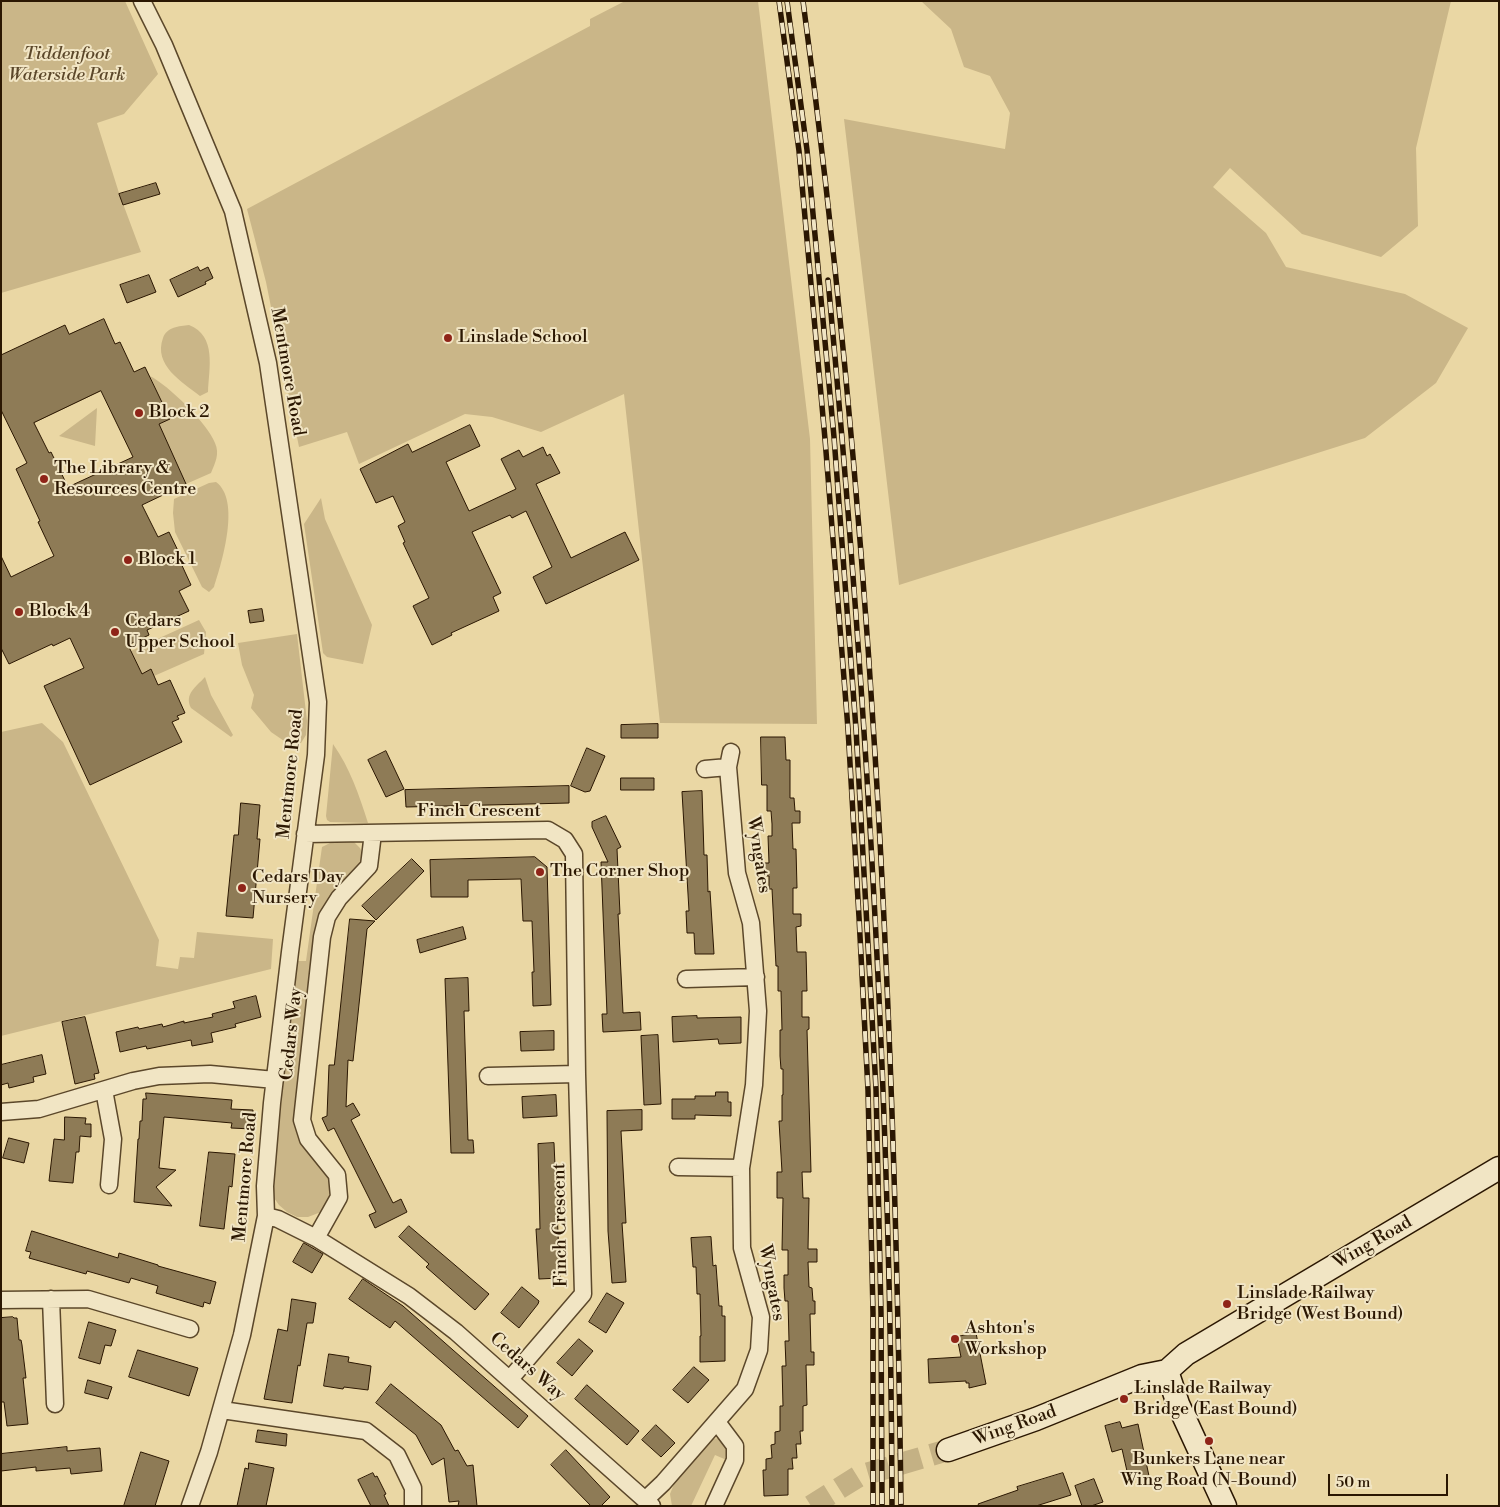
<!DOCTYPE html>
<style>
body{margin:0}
#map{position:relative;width:1500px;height:1507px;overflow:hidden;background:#ead7a4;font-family:"Libre Bodoni",serif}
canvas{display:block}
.frame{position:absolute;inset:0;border:2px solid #2b1702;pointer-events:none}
.scale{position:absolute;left:1328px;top:1474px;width:120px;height:22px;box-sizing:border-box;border:2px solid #2b1702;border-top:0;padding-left:6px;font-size:15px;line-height:18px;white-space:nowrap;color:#2b1702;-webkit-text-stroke:4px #f1e5c4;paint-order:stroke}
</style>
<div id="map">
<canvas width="1500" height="1507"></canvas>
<div class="frame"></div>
<div class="scale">50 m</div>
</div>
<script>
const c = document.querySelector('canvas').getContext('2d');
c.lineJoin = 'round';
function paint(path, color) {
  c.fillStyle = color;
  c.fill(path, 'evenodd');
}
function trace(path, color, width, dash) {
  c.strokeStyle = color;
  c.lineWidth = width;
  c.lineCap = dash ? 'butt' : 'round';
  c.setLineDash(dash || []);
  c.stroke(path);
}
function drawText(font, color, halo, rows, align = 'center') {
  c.font = font + ' "Libre Bodoni",serif';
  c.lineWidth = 4;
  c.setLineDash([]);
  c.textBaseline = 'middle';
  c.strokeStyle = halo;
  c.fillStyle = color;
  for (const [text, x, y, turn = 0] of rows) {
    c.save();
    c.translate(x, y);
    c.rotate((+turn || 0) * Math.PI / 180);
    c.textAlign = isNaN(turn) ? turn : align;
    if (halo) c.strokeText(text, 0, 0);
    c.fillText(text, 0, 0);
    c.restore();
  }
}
const green = new Path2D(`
 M1,1h124l33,73 -34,40 -27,9 22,70 22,59 -140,41z
 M625,1h133l52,438 7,285 -157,-1 -36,-329 -83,38 -49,-15 -27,-3 -106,50 -12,-32 -48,15 -33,-165 -19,-73 343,-183v-7z
 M921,1h530l-35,147 2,78 -37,31 -79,-23 -72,-66 -17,19 53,46 20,34 119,27 63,34 -32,55 -71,55 -466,147 -55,-466 161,30 5,-36 -20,-37 -26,-9 -13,-38z
 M189,325c28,11 20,43 19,67l-8,4c-18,-14 -47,-31 -37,-58 4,-11 16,-12 26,-13z
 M150,376c18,9 58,48 65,67 5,11 0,20 -4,30l-25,11 -27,-60 10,-5z
 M97,408l-2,38 -36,-10z
 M216,482c25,18 6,80 -2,105l-5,5 -7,-5 -27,-55 -2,-19 1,-14 35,-16z
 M321,498l4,21 47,106 -9,39 -36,-7 -4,-4 -19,-129z
 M199,620l7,12 -2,22 -50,22 -3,-6 -9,4 -11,-23z
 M297,634l10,87 -1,14 -5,8h-14l-16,-11 -20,-24 3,-13 -12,-30 -4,-22z
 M205,677l6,18 22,40 -2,2 -40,-29c-7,-14 5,-21 14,-31z
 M42,723l21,19 96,198 -3,26 22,3 2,-12 14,1 3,-26 76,7 -2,30 -270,67v-304z
 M333,744c17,24 26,51 35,79l-38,-1 -3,-2 -1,-4z
 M343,840l11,2 6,6 3,6 -1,10 -27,30 -40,218 39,69 -4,21 -9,10 -13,5h-11l-10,-5 -8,-7 -5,-7 -3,-10 26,-227h9l16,-114 12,-6z
 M720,1438l7,4 2,19 -14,-6 -24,51h-19l-2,-12 4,-10 29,-41 8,-4z`);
const building = new Path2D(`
 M156,183l4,11 -37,11 -4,-11z
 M198,267l2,4 8,-4 5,11 -8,4 1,2 -28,13 -8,-17z
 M149,275l7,17 -29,11 -7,-18z
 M104,319l11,25 5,-2 14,30 11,-5 25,52 -11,5 27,60 -44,21 16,32 11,-5 12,25 -2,2 12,26 -12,6 10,20 -42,19 2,5 -21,10 14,29 9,-5 7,16 12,-5 15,33 -8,3 2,3 -7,3 10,20 -92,43 -46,-99 40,-18 -14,-30 -17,8 -1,-2 -43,20 -8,-16v-92l10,21 43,-21 -16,-34 2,-1 -24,-52 11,-6 -26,-53v-55l64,-30 4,9zM101,391l32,66 -65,30 -17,-35 -2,1 -15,-30z
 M470,425l10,21 -34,16 23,49 47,-22 -15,-30 18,-9 4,7 20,-10 4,9 3,-2 10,19 -24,11 35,74 54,-26 14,28 -93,44 -13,-27 19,-10 -26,-56 -14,7 -2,-3 -38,17 29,61 -8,4 6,14 -48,22 1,2 -20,10 -19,-39 16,-8 -26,-55 2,-1 -7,-16 7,-4 -12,-26 -17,7 -16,-34 48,-25 4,8z
 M262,609l2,12 -14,2 -2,-12z
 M658,724v14h-37v-13z
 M761,737h24l1,23h4v38h4l1,13h5v12h-8l1,26h3l1,39h-4v26h8v12l-5,1 1,25h9l1,39h-5v26h7v12l-2,1 4,142h-9l1,26h6l-1,51h9v13h-9l1,25 3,1 1,13h2v13h-5l1,38h3v13h-8l1,40 -4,1v25h-3l1,13h-5l1,14h-5l1,11h-5v26l-24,1 -1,-26h3v-11l6,-1 -1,-13 4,-1v-12l5,-1v-25h3l-1,-40h4l-1,-25h4l-1,-40h-3l-1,-13v-13h4v-25h-6l1,-52h-6v-26h5l-3,-51h3v-26h1v-26h-2l-1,-13v-26h2l-1,-39h-3v-25h-2l-4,-77h-3v-13h-5v-13h5l-1,-27h4v-12l-1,-13h-4v-26h-5z
 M587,748l18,8 -15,35 -5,1 -14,-6z
 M386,751l18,38 -18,8 -18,-37z
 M621,778h33v12h-33z
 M569,786v17l-163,4 -1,-17z
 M702,791l2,64h3l1,37 2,-1 4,63h-19l-1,-21h-7l-1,-22h3l-7,-119z
 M241,803l19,2 -3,34h3l-7,79 -27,-2 8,-81h4z
 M606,816l15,31 -4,2 3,65h-2l5,99 17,-1 1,18 -38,2 -1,-18h5l-6,-152h7l-16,-35v-5z
 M535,857l12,10 4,138 -18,1 -1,-34h2l-2,-51h-9l-2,-42 -53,1v17h-37l-1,-37z
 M412,859l12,12 -48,49 -14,-14z
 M350,919l25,2 -8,8 -14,132 -5,-1 -2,47 7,-4 7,12 -9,5 42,83 8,-4 6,13 -32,16 -6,-13 7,-3 -42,-84 -6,3 -6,-13 5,-2 2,-51h5z
 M463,927l3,12 -46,14 -3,-13z
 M468,978l1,33h-5l1,33 3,96h5l1,13h-23l-6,-174z
 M256,996l5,21 -26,7 1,3 -25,6 2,9 -21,4 -1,-6 -44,9 -1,-3 -26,6 -4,-20 22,-5 1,2 23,-5 1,3 21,-6v2l29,-6 -1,-3 23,-6 -2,-6z
 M697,1016v2l44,-1v26l-22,1 -1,-5 -45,3 -1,-25z
 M85,1017l14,56 -5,1 1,5 -20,5 -13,-62z
 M554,1031v19l-33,1 -1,-19z
 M658,1035l3,69 -17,1 -3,-69z
 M42,1055l4,19 -13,3 1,5 -25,6 -1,-5 -7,2v-20z
 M716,1092h12v10h3v14l-36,-1v4h-23v-20h23v-3h20z
 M146,1093l86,7 -1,9 22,1 -1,19 -21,-1 1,-5 -68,-6 -5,51 17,2 -20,17 16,19 -38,-4 4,-63h1l1,-18h2l1,-22h3z
 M556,1095l1,21 -34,2 -1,-21z
 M642,1110v20l-21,1 5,92h-4l4,59 -14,1 -4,-52 -1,-120z
 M65,1117l21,1 -1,6h6v13l-11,-1 -1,16h-3l-3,31 -24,-2 5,-42 10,1z
 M9,1138l20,5 -5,20 -21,-5z
 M554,1143l6,135 -21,1 -3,-50h4l-2,-85z
 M209,1152l26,2 -3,33 -3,-1 -5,43 -24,-3z
 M409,1226l80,68 -14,16 -49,-43 3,-3 -30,-27z
 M32,1231l86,27 1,-5 39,12v1l58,16 -6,22 -6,-2 -1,5 -47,-14 2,-7 -27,-8 -2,5 -42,-12 -1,3 -57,-16 2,-6 -5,-1z
 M711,1237l2,29 3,-1 3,41h3v10h3v45l-25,1v-26h1l-1,-42h-3l-1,-27h-3l-2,-29z
 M304,1243l19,11 -11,19 -19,-11z
 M363,1279l40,27 125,110 -10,12 -123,-107 -5,7 -41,-29z
 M522,1287l17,14 -1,3 -19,24 -18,-15z
 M607,1293l17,10 -18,30 -17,-11z
 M292,1299l24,4 -3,20h-6l-7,43 -2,-1 -6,38 -28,-4 14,-70 9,2z
 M13,1317l1,1h3l2,22h2l1,5 4,33h-3l5,46 -21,2 -3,-24h-3v-84z
 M89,1322l27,8 -5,16 -6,-1 -5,19 -21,-6z
 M976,1333l10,51 -17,4v-5h-3v-2l-37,2 -1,-24 33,-2 -4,-20z
 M579,1339l14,12 -21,25 -15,-13z
 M138,1350l60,18 -9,28 -60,-19z
 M329,1354l20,3 -1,5 23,4 -3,24 -24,-3 -1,2 -19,-3z
 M694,1367l15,13 -21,23 -15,-13z
 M88,1380l24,7 -4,12 -23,-6z
 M391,1384l50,41 14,26 3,-1 9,16 6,-1 4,41h-19l1,-5 -10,1 -5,-44 -12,7 -16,-30 -40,-32z
 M587,1385l52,46 -12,14 -52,-46z
 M1120,1422l2,6 16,-4 11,52 -20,4 -7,-31 -10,3 -7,-26z
 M656,1425l19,18 -14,14 -19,-17z
 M258,1430l29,4 -1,12 -30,-4z
 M67,1447v4l33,-3 2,23 -31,3 -1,-6 -34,3v-4l-35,4v-17z
 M566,1450l44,47 -9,9h-10l-40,-41z
 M141,1452l28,9 -14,45h-31z
 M249,1463l25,5 -8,38h-29l8,-38 3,1z
 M373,1473l2,4 2,-1 9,18 -2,1 5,11h-18l-13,-26z
 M1063,1473l8,22 -35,11h-57l-1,-2 40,-14 -1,-3z
 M1094,1479l9,23 -12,4h-9l-7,-20z`);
const secondaryTunnel = new Path2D(`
 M811,1506l48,-30 89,-26`);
const street = new Path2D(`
 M142,1l22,44 69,166 35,152 50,339 -2,53 -26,197 -18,151 -7,83 1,30 -24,119 -33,117 -19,54
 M705,769l23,-2
 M305,834l243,-4 17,10 9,14 3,220 6,220 -73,85
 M686,979l70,-2
 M488,1076l89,-2
 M104,1090l9,49 -4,46
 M1,1112l38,-3 94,-28 26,-5 51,-2 65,6
 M678,1167l63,1
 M266,1216l12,3 38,19 93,58 47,36 196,174
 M316,1238l23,-41 -2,-22 -29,-36 -6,-19 20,-183 5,-20 12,-19 30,-32 4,-33
 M51,1299l4,105
 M1,1300l87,-1 102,30
 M222,1410l144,21 31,24 16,33v18
 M645,1500l18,-17 82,-94 14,-39 2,-33 -19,-69 -1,-80 13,-83 4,-74 -7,-88 -14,-50 -9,-106 3,-15
 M714,1506l21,-46v-14l-18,-24`);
const secondary = new Path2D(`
 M1167,1371l11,33 47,102
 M948,1450l88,-31 106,-43 25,-5 19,-17 313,-186`);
const rail = new Path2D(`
 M779,1l20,150 26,288 23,290 11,188 9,173 5,223v193
 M787,1l20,149 27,287 22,292 20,360 5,224 1,193
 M803,1c67,499 92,1002 98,1505
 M828,280c38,408 63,816 64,1226`);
const markers = [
 [448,338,5,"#8f2418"],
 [139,413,5,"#8f2418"],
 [44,479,5,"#8f2418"],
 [128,560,5,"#8f2418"],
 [19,612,5,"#8f2418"],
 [115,632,5,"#8f2418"],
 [540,872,5,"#8f2418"],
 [242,888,5,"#8f2418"],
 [1227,1304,5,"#8f2418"],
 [955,1339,5,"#8f2418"],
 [1124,1399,5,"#8f2418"],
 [1209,1441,5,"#8f2418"]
];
const parkNames = [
 ["Tiddenfoot",67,55],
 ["Waterside Park",67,76]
];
const poiNames = [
 ["Linslade School",458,338],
 ["Block 2",149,413],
 ["The Library &",54,469],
 ["Resources Centre",54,490],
 ["Block 1",138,560],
 ["Block 4",29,612],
 ["Cedars",125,622],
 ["Upper School",125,643],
 ["The Corner Shop",550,872],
 ["Cedars Day",252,878],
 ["Nursery",252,899],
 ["Linslade Railway",1237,1294],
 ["Bridge (West Bound)",1237,1315],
 ["Ashton's",965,1329],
 ["Workshop",965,1350],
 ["Linslade Railway",1134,1389],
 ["Bridge (East Bound)",1134,1410],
 ["Bunkers Lane near",1209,1460,"center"],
 ["Wing Road (N-Bound)",1209,1481,"center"]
];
const streetNames = [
 ["Mentmore Road",287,372,80],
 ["Mentmore Road",291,774,-84],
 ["Finch Crescent",479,812],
 ["Wyngates",758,855,81],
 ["Cedars Way",292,1034,-84],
 ["Mentmore Road",246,1177,-85],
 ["Finch Crescent",561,1225,-91],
 ["Wing Road",1373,1243,-30],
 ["Wyngates",771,1283,79],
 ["Cedars Way",527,1367,41],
 ["Wing Road",1015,1426,-20]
];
paint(green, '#cab688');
paint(building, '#8e7b56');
trace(building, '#2b1702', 1);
trace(secondaryTunnel, '#c4b184', 22, [22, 11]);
trace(street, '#5b472a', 19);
trace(secondary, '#2b1702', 25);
trace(street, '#f1e5c4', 16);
trace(secondary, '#f1e5c4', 22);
trace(rail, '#2b1702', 5.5);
trace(rail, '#f1e5c4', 4, [11]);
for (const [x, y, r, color] of markers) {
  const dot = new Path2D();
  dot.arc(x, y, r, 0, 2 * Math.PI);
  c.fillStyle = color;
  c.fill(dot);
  trace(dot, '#f1e5c4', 2);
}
drawText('italic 18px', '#5b472a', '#f1e5c4', parkNames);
drawText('18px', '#2b1702', '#f1e5c4', poiNames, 'left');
drawText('18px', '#2b1702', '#f1e5c4', streetNames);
</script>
